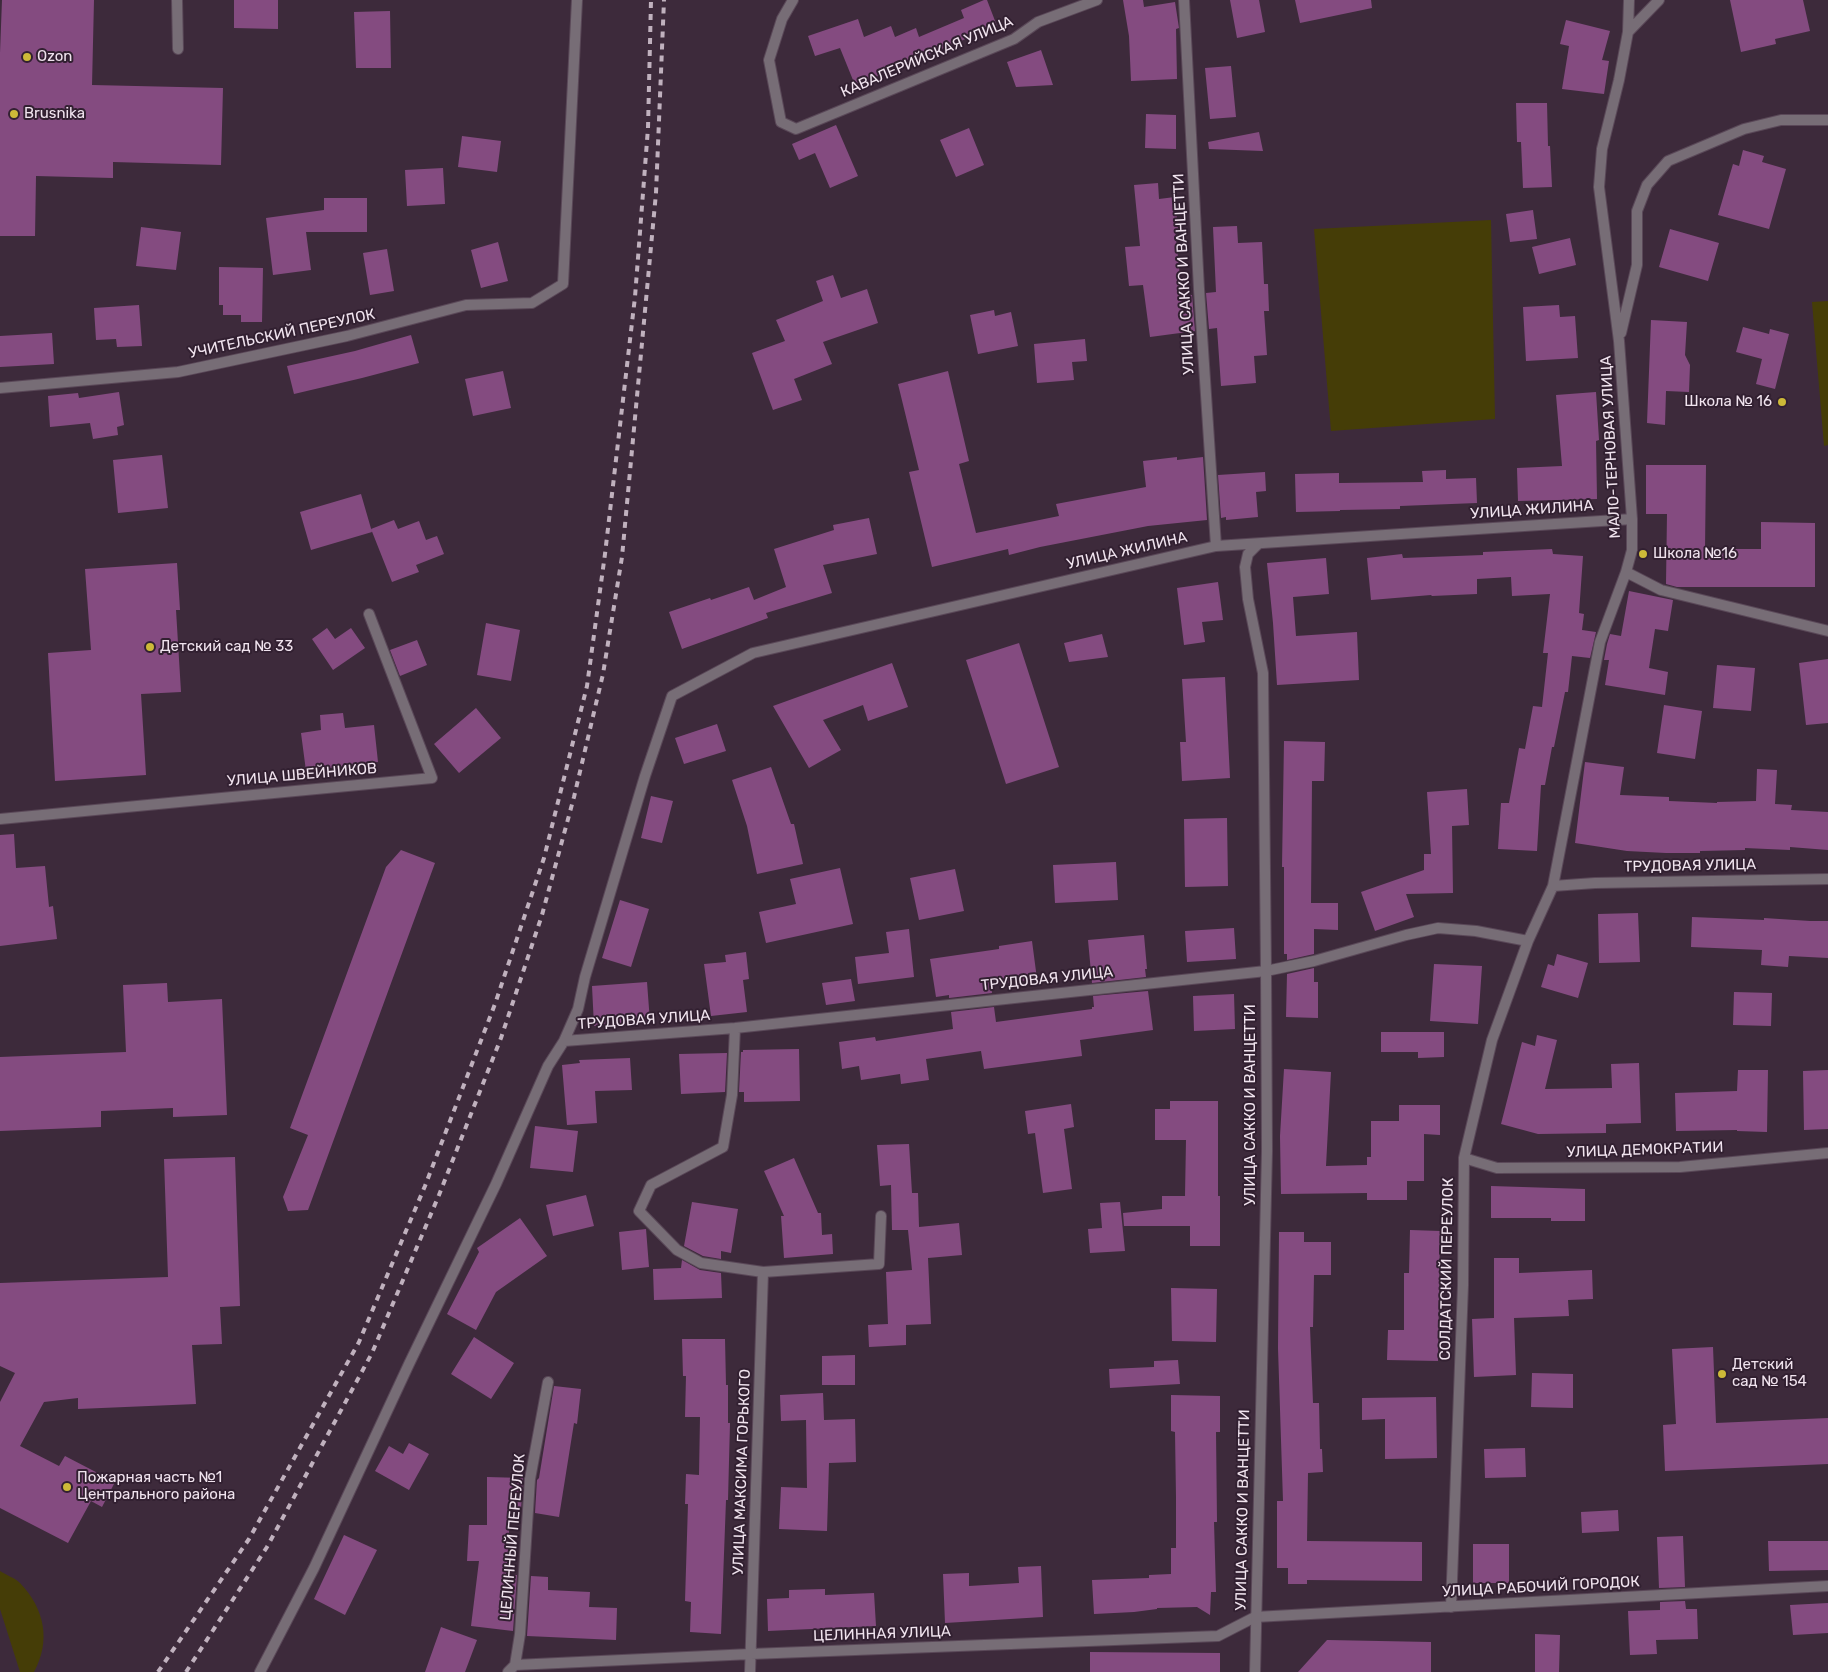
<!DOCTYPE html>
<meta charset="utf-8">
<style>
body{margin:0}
canvas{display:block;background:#3d2a3b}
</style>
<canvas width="1828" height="1672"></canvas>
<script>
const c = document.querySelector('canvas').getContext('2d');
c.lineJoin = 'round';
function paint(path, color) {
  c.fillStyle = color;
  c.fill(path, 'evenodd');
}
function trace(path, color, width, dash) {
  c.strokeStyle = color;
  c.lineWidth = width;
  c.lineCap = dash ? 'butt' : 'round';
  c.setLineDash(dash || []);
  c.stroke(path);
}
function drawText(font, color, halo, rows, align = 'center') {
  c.font = font + ' Rubik,sans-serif';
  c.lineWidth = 4;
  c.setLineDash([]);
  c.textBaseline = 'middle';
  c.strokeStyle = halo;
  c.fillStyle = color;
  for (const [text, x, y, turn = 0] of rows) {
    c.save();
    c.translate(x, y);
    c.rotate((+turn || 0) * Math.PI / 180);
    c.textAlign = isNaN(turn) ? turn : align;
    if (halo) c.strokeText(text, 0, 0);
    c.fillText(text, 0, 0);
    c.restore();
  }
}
const green = new Path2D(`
 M1491,220l4,199 -164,12 -17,-202z
 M1828,301v144l-4,1 -12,-144z
 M0,1571c6,4 15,7 20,12 25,26 31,58 14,89h-14l-20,-63z`);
const building = new Path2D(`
 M2,0h92l-2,85 131,3 -2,77 -108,-3v16l-77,-2 -1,60h-35v-183z
 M234,0h44v29l-44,-1z
 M984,0h3l10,26 -70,29v2l-72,28 -15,-37 -25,8 -7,-20 50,-17 6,18 27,-11 4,11 21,-9 3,9 45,-19 -3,-8z
 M1123,0h20l1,7 31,-5 4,26 -3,1 1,50 -46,2 -2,-45z
 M1230,0h29l6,32 -28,6z
 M1295,0h76l1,8 -72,15z
 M1730,0h73l7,31 -35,8 1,5 -35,8z
 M390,11l1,57h-35l-2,-56z
 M1566,20l44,11 -8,29 7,1 -5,33 -42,-5 7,-43 -9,-2z
 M1041,50l12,35 -37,2 -9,-25z
 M1231,66l5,51 -26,2 -5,-51z
 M1516,103h31l1,43h2l2,41 -29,1 -2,-46h-4z
 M1146,114l30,1v34l-31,-1z
 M836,125l22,51 -28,12 -15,-35 -16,7 -7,-16z
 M969,128l15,37 -28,12 -16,-37z
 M1259,132l4,19 -54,-2 -1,-7z
 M462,136l39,5 -4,31 -39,-5z
 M1743,150l21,6 -2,6 24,7 -17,60 -51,-14 15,-51 6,2z
 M443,168l2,36 -38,2 -2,-36z
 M1158,183l1,16 16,-2 3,32h-3l7,67 10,-1 3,36 -45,6 -7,-52 -14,1 -4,-39 15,-1 -6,-61z
 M324,198h43v34h-61l5,38 -38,5 -7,-57 58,-8z
 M1533,210l4,29 -27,3 -4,-28z
 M1237,226l1,17 24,-1 2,42h4l1,27h-5l3,44 -13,1 2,27 -35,3 -4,-58 -8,1 -3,-36 10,-1 -3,-65z
 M141,227l40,5 -5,38 -40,-4z
 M1670,229l49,14 -11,38 -49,-14z
 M1570,238l6,27 -37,9 -7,-27z
 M498,242l10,39 -27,7 -10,-38z
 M387,249l7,42 -24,4 -7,-42z
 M219,267l44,1 -1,54h-21v-7h-18v-10h-4z
 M833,275l8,23 26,-9 11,34 -55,19 9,22 -38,15 8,21 -29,10 -21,-57 33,-12 -9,-21 47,-19 -7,-20z
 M139,305l3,41 -25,1 -1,-8 -20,1 -2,-32z
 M1559,305l1,12 15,-1 3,42 -52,3 -3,-54z
 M994,310l1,6 16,-4 7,34 -40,8 -8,-39z
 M1651,320l36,2 -2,33 5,10 -1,27 -23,-1 -1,34 -18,-2z
 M1743,327l26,7 1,-5 19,5 -14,55 -19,-5 6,-25 -26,-7z
 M52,333l2,31 -54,3v-31z
 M411,335l8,28 -57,15 -68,16 -7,-28 68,-15z
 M1085,339l2,22 -15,1 2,18 -37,3 -3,-39z
 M503,371l8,37 -38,8 -8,-37z
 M948,371l21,90 -10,3 17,69 83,-17 -3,-12 90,-17 -3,-26 34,-4v3l26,-3 4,63 -59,6 -108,21 -31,8 -1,-6 -76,18 -23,-95 10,-2 -21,-86z
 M119,392l5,33 -7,2 1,8 -25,4 -3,-16 -40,4 -2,-31 30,-3 1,5z
 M1596,392l3,48 -3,1 1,58 -79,2 -1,-33 45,-2 -6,-71z
 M162,455l6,53 -50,5 -5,-53z
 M1646,465h60l-1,84h56v-27l54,1v64h-138l-11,-3 1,-70h-21z
 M1446,470v9l30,-1 1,25 -77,3v3l-60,1v1l-44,1 -1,-38 44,-1v10l84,-1 -1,-11z
 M1265,472l1,19 -10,1 2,25 -32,3v-3l-5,1 -3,-43z
 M361,494l11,38 -61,18 -11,-38z
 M869,518l8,36 -54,11 9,28 -66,20 2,5 -86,31 -13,-37 41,-14 1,2 38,-13 5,13 32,-13 -12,-38 60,-19 -1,-5z
 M394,520l4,9 21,-8 7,19 11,-4 7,18 -28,11 3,7 -27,10 -21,-53z
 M1552,549l1,5 30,2 -4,57 5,1 -2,16 14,2 -6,26 -18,-2 -4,36h-3l-11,55h-2l-7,38h-4l-4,66 -39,-2 3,-46h8l10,-55 6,1 8,-43 9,1 6,-54h-5l7,-59 -38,2 -1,-19 -34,2v15l-45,2 -1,-1 -60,5 -4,-42 35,-4 1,4 80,-3v-3z
 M1326,558l3,36 -36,3 3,39 61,-4 2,48 -82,5 -4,-62 -6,-60z
 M177,563l3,47h-4l5,82 -40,2 5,81 -91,6 -7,-128 43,-3 -6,-81z
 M1218,582l5,38 -21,2 3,20 -21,3 -7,-57z
 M1629,591l44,9 -5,31 -13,-2 -6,39 19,4 -3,23 -60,-10 4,-25h-5l3,-16 3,-10 11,2z
 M486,623l34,7 -9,51 -34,-6z
 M327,628l8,11 16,-11 14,20 -32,22 -21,-31z
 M1102,634l6,23 -39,5 -5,-19z
 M417,640l10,25 -27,11 -10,-26z
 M1019,643l40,124 -53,17 -40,-124z
 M1828,659v64l-22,2 -7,-62z
 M892,663l16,44 -40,14 -5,-16 -40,15 18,30 -32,18 -36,-62z
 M1717,665l38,3 -4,43 -38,-3z
 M1225,677l5,101 -48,3 -2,-39h6l-4,-63z
 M1664,705l38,6 -7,48 -38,-6z
 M476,708l25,30 -42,35 -25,-29z
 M343,713l2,15 29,-3 4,37 -72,9 -5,-38 20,-3 -1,-15z
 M717,724l9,27 -42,13 -9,-26z
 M1284,741l41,1 -1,39h-12l-1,122h27v27l-24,-1v25l-27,6v-6h-3v-87h-2z
 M1585,762l39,5 -4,28 49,2v4l48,2v-1l39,-1 1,-32 20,1 -2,34 17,1 -1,5 37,2v38l-38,-3v3l-45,-2v2l-45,1v2h-34l-39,-2 -52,-8z
 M771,767l20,57h3l9,40 -46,10 -10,-48 -15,-46z
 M1467,789l2,36 -17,1 1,67 -47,1 8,23 -39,14 -14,-39 63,-22v-16h7l-4,-62z
 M651,796l22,5 -11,42 -21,-5z
 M1227,818l1,68 -43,1 -1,-68z
 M14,834l2,34 29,-2 4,41 4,-1 4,33 -57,7v-111z
 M401,850l34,13 -127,347 -20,1 -5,-14 25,-62 -18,-7 96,-261z
 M1116,862l2,38 -63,3 -2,-38z
 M840,868l13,56 -87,19 -7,-31 37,-8 -6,-25z
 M955,869l9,42 -45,9 -9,-42z
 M620,900l29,9 -18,58 -29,-9z
 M1638,913l2,49 -41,1 -1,-49z
 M1692,917l72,3v-2l46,3h18v37l-39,-2 -1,11 -27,-2 1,-15 -71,-3z
 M1234,928l2,31 -49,3 -2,-31z
 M909,929l5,48 -56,7 -3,-27 34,-4 -3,-21z
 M1144,935l3,34h-2l1,8 -54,6 -4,-43z
 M1032,941l5,38 -46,6 1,8 -43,5v-3l-13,2 -6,-38 69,-10v-3z
 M746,952l3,27 -6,1 4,32 -36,4 -7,-52 22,-2 -1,-7z
 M1557,954l31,9 -10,35 -37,-11 7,-23 6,2z
 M1434,964l48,2 -4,58 -48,-3z
 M1314,968v14h4v36l-32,-1 1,-43z
 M851,979l4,22 -29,4 -4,-22z
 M647,982l3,40 -56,4 -2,-40z
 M167,983l1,19 54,-3 5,116 -54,2v-9l-72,3v16l-101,4v-74l126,-5 -3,-67z
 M1148,991l5,39 -73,10 2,16 -98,13 -3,-18 -55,8 3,21 -28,4 -1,-10 -39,6 -2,-14 -17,3 -3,-27 36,-5 1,4 77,-12 -2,-17 43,-5 2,15 96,-13v-2h2l-1,-11z
 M1734,992l38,1 -1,33 -38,-1z
 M1234,994l1,35 -41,2 -1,-35z
 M1381,1032h63v25l-26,1v-6h-37z
 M1537,1035l20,5 -12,49 67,-1 -1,-24 28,-1 2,60 -35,1v9l-68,1 -37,-10 21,-82 13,4z
 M799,1049l1,52 -56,1v-10h-5l2,-40h2v-2z
 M727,1053l-2,39 -44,2 -2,-40z
 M630,1058l2,32 -37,1 2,32 -30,2 -5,-60 18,-2 -1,-3z
 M1284,1069l47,3 -5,94 41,-1v-8h4v-36h28v-16h41v30l-16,-1v47h-17v19h-40v-7l-86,1 -1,-58z
 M1738,1070h30l-1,62 -30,-1v-1l-61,1 -1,-38 62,-2z
 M1828,1070v59l-24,1 -1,-59z
 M1170,1101h48v95h2v50h-30v-20h-66l-1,-13 39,-4v-13h23l1,-56h-31v-31h15z
 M1071,1104l3,23 -10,2 8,60 -29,4 -8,-60 -7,1 -3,-23z
 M535,1126l43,5 -5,41 -43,-4z
 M909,1144l3,49h6l1,34 40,-4 3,32 -34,3 3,66 -25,1v20l-37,2 -1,-22 20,-1 -2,-52 26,-2 -4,-40h-16l-1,-45 -11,1 -3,-41z
 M235,1157l5,149 -20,1 2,37 -30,1 4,59 -118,5v-11l-34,4 -24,44 39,20 6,-10 50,26 -13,25 -11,-6 -23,42 -68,-35v-106l15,-29 -15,-7v-83l168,-6 -4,-118z
 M794,1158l24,55h3l1,22 10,-1 1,20 -49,4 -3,-42h3l-20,-45z
 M1491,1186l94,3v32h-34v-3h-60z
 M586,1195l8,31 -41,10 -7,-31z
 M692,1202l46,7 -7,44 -10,-2v8l-18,-3 -19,-10z
 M1120,1202l5,49 -35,2 -2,-24 14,-1 -2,-25z
 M520,1218l27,38 -51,36 -20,38 -29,-16 32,-62 -2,-4z
 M646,1229l3,38 -27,3 -3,-38z
 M1410,1230l30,1 -2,130 -51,-1 1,-30h16v-57h5z
 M1279,1232h25v10h27v33h-17l-1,52h-3l3,76h6l1,46h2l1,23 -15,1 -1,68 115,1v39l-115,-1v4h-19v-16h-11v-67h6l-5,-153z
 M1494,1258h25v15l73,-3 1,29 -25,1 1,16 -55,2 2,57 -42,2 -2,-58 22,-1z
 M682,1260l18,10 21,3 1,25 -68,2 -1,-31 28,-1z
 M1171,1288l46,1 -1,53 -44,-1z
 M474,1337l40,26 -23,36 -40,-25z
 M682,1339h43l1,46h2v38h2l-1,38 -1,39h-2l-5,134 -31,-2 1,-30 -6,-1 3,-97h-3l1,-30 13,1 1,-58h-15l1,-41h-3z
 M1713,1347l3,76 112,-5v46l-163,7 -2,-46 13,-1 -4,-75z
 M855,1355v30h-33v-29z
 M1178,1360l2,24 -70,4 -1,-19 45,-2v-6z
 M1532,1373l41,1v34l-42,-1z
 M554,1386l27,3 -4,35 -3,-1 -15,94 -24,-4 2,-33 2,-2z
 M823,1393l1,27 31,-1 1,43 -27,1 -2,68 -48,-2 2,-42 26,1 -1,-68 -25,1 -1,-26z
 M1171,1395l49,1v36h-4l1,90h-3l2,70h-5l-1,23 -13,-8 -40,1v1l-23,3 -40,2 -2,-34 57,-2v-3l22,-1v-26h5v-51l-1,-65 -4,-1z
 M1436,1397l1,61 -52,1v-40l-23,1v-22z
 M409,1443l20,11 -20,36 -34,-19 14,-25 14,8z
 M1525,1448l1,29 -41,1 -1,-29z
 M487,1477l36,1 -2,32 -11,-1 -3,66h10l-4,56 -42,-5 8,-65h-12l2,-36h18z
 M1618,1510l1,21 -37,2 -1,-21z
 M344,1535l33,15 -32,65 -31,-16z
 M1683,1536l2,51 -26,1 -2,-51z
 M1768,1541h60v29l-59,1z
 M1473,1544h36v39h-36z
 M1041,1566l2,51 -98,6 -2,-49 26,-1v13l50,-3 -1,-16z
 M531,1576l17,1v13l42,2 -1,15 28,1 -1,32 -89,-4z
 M825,1589v6l49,-2 2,33 -108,5 -1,-32 22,-1v-8z
 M1685,1601l1,8h11l1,30 -42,1 1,14 -27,1 -2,-44 32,-1v-8z
 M1828,1603v30l-35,2 -3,-30z
 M441,1627l36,13 -12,32h-40z
 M1535,1634l25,1 -1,37h-24z
 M1327,1640l104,2v30h-133z
 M1090,1652l130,1v19h-130z`);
const minor = new Path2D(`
 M177,0l1,49
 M793,0l-11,19 -13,41 12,62 15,7 218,-90 24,-17 59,-22
 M1184,0l15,289 17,257
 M1628,32l31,-32
 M1621,333l16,-68v-54l10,-26 21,-24 76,-32 37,-9h47
 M0,388l178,-16 169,-36 119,-31 66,-2 31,-19 14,-284
 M1626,572l35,18 167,41
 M0,819l432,-41 -63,-164
 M1553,886l42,-3 233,-4
 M735,1028l-3,67 -9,52 -72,38 -12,26 38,39 24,13 62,9 -13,400
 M564,1041l171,-13 531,-57 48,-10 92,-26 32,-7 38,3 52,10
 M1464,1158l33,10 183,-1 148,-14
 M763,1272l116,-8 2,-48
 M1451,1607l12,-322 1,-127 28,-118 36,-99 25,-55 47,-244 26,-70 6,-22v-31l-13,-178 -20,-154 3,-38 17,-69 9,-48 1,-32
 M515,1665l5,-31 10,-155 18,-97
 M260,1672l54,-104 95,-204 87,-180 52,-118 16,-25 14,-32 7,-32 60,-201 27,-80 81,-43 463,-107 416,-27
 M508,1672l7,-7 236,-11 467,-18 37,-19 573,-31`);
const tertiary = new Path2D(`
 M1255,1672l12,-521 -1,-180 -3,-298 -15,-74 -3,-32 3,-13 10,-10`);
const rail = new Path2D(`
 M158,1672l91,-133 110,-197 66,-156 70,-182 49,-146 43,-172 18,-132 30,-257 13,-169 3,-128
 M186,1672l81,-125 105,-194 67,-158 62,-157 41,-123 32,-118 29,-123 19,-117 34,-364 8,-193`);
const markers = [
 [27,57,5,"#cdb938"],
 [14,114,5,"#cdb938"],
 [1782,402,5,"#cdb938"],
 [1643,554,5,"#cdb938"],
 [150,647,5,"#cdb938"],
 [1722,1374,5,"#cdb938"],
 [67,1487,5,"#cdb938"]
];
const poiNames = [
 ["Ozon",37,57],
 ["Brusnika",24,114],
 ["Школа № 16",1772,402,"right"],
 ["Школа №16",1653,554],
 ["Детский сад № 33",160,647],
 ["Детский",1732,1365],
 ["сад № 154",1732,1382],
 ["Пожарная часть №1",77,1478],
 ["Центрального района",77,1495]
];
const streetNames = [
 ["КАВАЛЕРИЙСКАЯ УЛИЦА",927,57,-23],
 ["УЛИЦА САККО И ВАНЦЕТТИ",1184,274,-93],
 ["УЧИТЕЛЬСКИЙ ПЕРЕУЛОК",282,334,-12],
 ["МАЛО-ТЕРНОВАЯ УЛИЦА",1611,447,-93],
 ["УЛИЦА ЖИЛИНА",1532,510,-4],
 ["УЛИЦА ЖИЛИНА",1127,551,-13],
 ["УЛИЦА ШВЕЙНИКОВ",302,775,-5],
 ["ТРУДОВАЯ УЛИЦА",1690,866,-1],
 ["ТРУДОВАЯ УЛИЦА",1047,979,-6],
 ["ТРУДОВАЯ УЛИЦА",644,1020,-4],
 ["УЛИЦА САККО И ВАНЦЕТТИ",1251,1105,-90],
 ["УЛИЦА ДЕМОКРАТИИ",1645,1150,-2],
 ["СОЛДАТСКИЙ ПЕРЕУЛОК",1447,1269,-89],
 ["УЛИЦА МАКСИМА ГОРЬКОГО",742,1472,-88],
 ["УЛИЦА САККО И ВАНЦЕТТИ",1243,1510,-89],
 ["ЦЕЛИННЫЙ ПЕРЕУЛОК",513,1537,-85],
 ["УЛИЦА РАБОЧИЙ ГОРОДОК",1541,1587,-3],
 ["ЦЕЛИННАЯ УЛИЦА",882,1634,-2]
];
paint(green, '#453d07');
paint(building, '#844b80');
trace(minor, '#5a4858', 12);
trace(tertiary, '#5a4858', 12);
trace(minor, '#776d76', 10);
trace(tertiary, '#776d76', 10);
trace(rail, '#c0b1be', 4, [6, 6]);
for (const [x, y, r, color] of markers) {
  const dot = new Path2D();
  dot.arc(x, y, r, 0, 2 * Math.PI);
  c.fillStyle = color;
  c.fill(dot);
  trace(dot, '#322031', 2);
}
drawText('15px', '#f0e3ee', '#322031', poiNames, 'left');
drawText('15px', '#f0e3ee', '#322031', streetNames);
</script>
